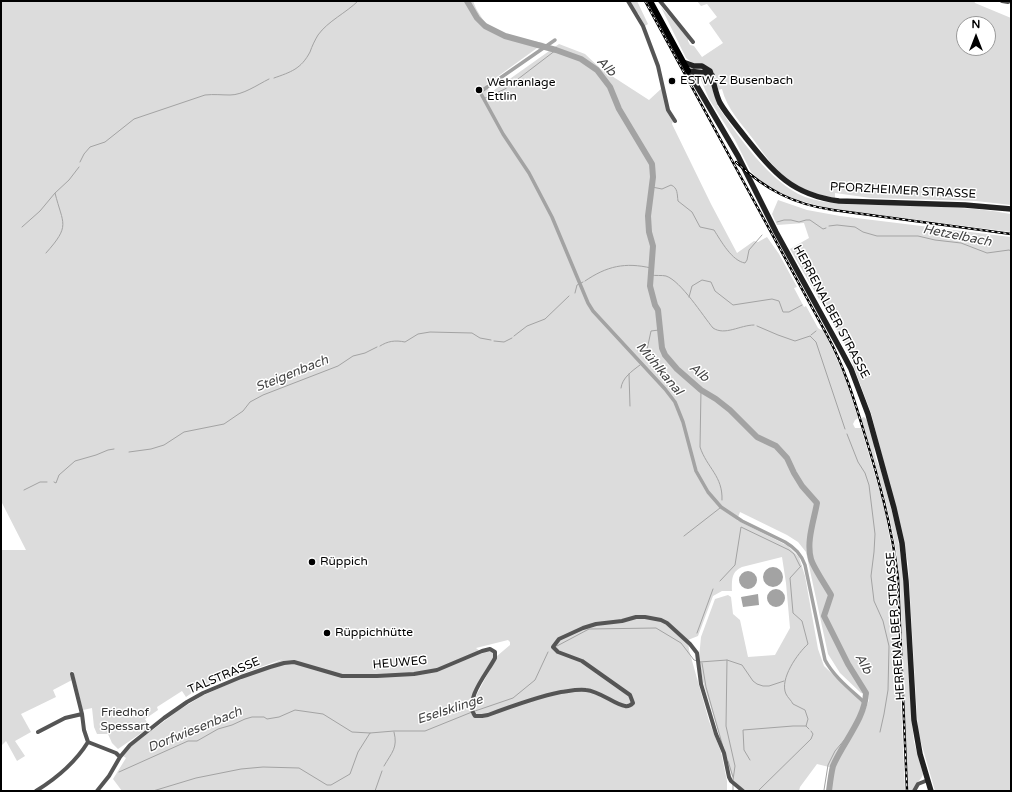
<!DOCTYPE html>
<meta charset="utf-8">
<style>
body{margin:0}
#map{position:relative;width:1012px;height:792px;overflow:hidden;background:#fff;font-family:"Varela Round",sans-serif}
canvas{display:block}
.frame{position:absolute;inset:0;border:2px solid #000;pointer-events:none}
.north{position:absolute;left:956px;top:16px;width:40px;height:40px;box-sizing:border-box;background:#fff;border:1px solid #999;border-radius:50%;rotate:0deg;font-size:11px;font-weight:700;line-height:16px;text-align:center;color:#000}
.north::after{content:'';display:block;margin:auto;width:14px;height:18px;background:#000;clip-path:polygon(50% 0,100% 100%,50% 72%,0 100%)}
</style>
<div id="map">
<canvas width="1012" height="792"></canvas>
<div class="frame"></div>
<div class="north">N</div>
</div>
<script>
const c = document.querySelector('canvas').getContext('2d');
c.lineJoin = 'round';
function paint(path, color) {
  c.fillStyle = color;
  c.fill(path, 'evenodd');
}
function trace(path, color, width, dash) {
  c.strokeStyle = color;
  c.lineWidth = width;
  c.lineCap = dash ? 'butt' : 'round';
  c.setLineDash(dash || []);
  c.stroke(path);
}
function drawText(font, color, halo, rows, align = 'center') {
  c.font = font + ' "Varela Round",sans-serif';
  c.lineWidth = 3;
  c.setLineDash([]);
  c.textBaseline = 'middle';
  c.strokeStyle = halo;
  c.fillStyle = color;
  for (const [text, x, y, turn = 0] of rows) {
    c.save();
    c.translate(x, y);
    c.rotate((+turn || 0) * Math.PI / 180);
    c.textAlign = isNaN(turn) ? turn : align;
    if (halo) c.strokeText(text, 0, 0);
    c.fillText(text, 0, 0);
    c.restore();
  }
}
const green = new Path2D(`
 M1,1h472c2,5 4,10 7,14 12,21 43,24 64,28l-58,42 4,8 69,-49 26,10 16,15 48,31 13,-12 11,33 -1,3 39,80 26,49 17,-12 4,1 9,-5 12,17 18,33 -3,1 10,19 2,-1 12,22 3,2 2,-1 22,48 13,41 -3,2 -2,4 2,4h6l23,78 11,62 10,223h-75l3,-23 -16,-4 -17,23 -1,4h-54l-12,-11 -30,-98 -4,-24 2,-21 14,-38 13,-4 3,2 2,17 7,6 8,37 27,-2 15,-27 -4,-45 -4,-26 -40,10c-11,5 -10,13 -10,24h-10l-9,5 -15,40 -10,4 1,10 20,71 12,31 6,29v10h-605l-9,-12 13,-21 -3,-2 7,-9 49,-37 23,-14 81,-37 -87,31 -10,7 -4,-6 -25,16 1,3 -13,9 5,8 -32,22 -6,-6 -4,-9h-11l-3,-7 -2,-19 -9,2 -10,-39 -3,2 2,7 -19,10 3,7 -35,17 10,18 -16,9 10,15 -8,5 -11,-20 -5,5v-196h25l-25,-49zM740,512l47,23 11,7 8,10 22,102 12,19 21,20 8,2v5l-5,13h-3l1,-11 -38,-36 -6,-17 -13,-73 -6,-19 -11,-11 -51,-26zM508,640l2,2v3l-13,11 -20,38 -3,11 -9,2 5,-6 12,-25 12,-19 -1,-4 -4,-2 -8,1 -5,-4z
 M630,1h7l11,23 -3,2 -7,-13h-1z
 M697,1h277l1,2 36,15v187l-35,-4 -105,-3 -36,-5v5c-15,-3 -30,-7 -43,-16 -17,-11 -28,-28 -39,-43 -12,-16 -26,-30 -31,-50l-4,1c-3,-23 -5,-21 -26,-26l-2,-3 -4,-3 -25,-51 27,30v4l2,4 4,1 8,11 21,-14 -14,-20 8,-6 -10,-13 -6,2zM964,24h24v24h-24z
 M701,74l8,3 10,28h-2c21,31 53,78 88,92 23,8 48,7 72,8 44,1 90,1 134,9v18l-184,-24 -33,-9 -15,-7 -16,-9 -12,-11 -16,-32 -26,-41 -8,-19v-2l-2,-2z
 M778,200l29,10 33,6 171,21v554h-76l-17,-59 -10,-169 -9,-41 -28,-109 -25,-67 -56,-97 19,-11 -5,-15 -27,2 -5,-11z
 M864,417l3,3c2,7 6,15 7,22 0,9 1,17 6,25l15,56 8,45 9,156 2,18 9,32c-2,7 -8,9 -11,17h-4l-8,-209c-5,-57 -22,-110 -39,-164z`);
const water = new Path2D(`
 M763 577a10 10 0 1 1 20 0a10 10 0 1 1-20 0Z
 M739 580a9 9 0 1 1 18 0a9 9 0 1 1-18 0Z
 M767 598a9 9 0 1 1 18 0a9 9 0 1 1-18 0Z
 M758,594l1,11 -16,2 -2,-10z`);
const stream = new Path2D(`
 M274,78c17,-6 27,-9 36,-26 2,-6 5,-12 8,-17 10,-14 28,-22 40,-34
 M483,99l22,-10 51,-39
 M80,162l4,-8 6,-7 15,-5 29,-23 71,-24c9,-1 17,0 25,0 13,0 27,-10 39,-16
 M652,187l10,2 9,-4c7,3 6,9 7,16l14,11 8,15 14,3c7,11 18,31 31,33l2,-3 2,-10 13,-15
 M777,222l7,-2h7l8,2 7,-2h4l13,9 3,-1
 M829,226l8,-1 18,2 8,5 14,4h41l17,4 26,3 26,10 22,-3 2,1
 M22,227l18,-16 15,-18
 M46,253c25,-28 17,-28 9,-60l14,-13 10,-13
 M651,275c4,1 11,0 15,1 15,5 37,40 47,52 12,8 27,-3 41,-3
 M585,281c22,-15 40,-19 66,-13
 M575,293l2,-8 6,-3
 M689,297l3,-11 10,-6 9,2 4,9 18,14 39,-6 7,2 4,11h6l13,-7
 M757,326l21,9 17,6 15,-5 6,6 29,87
 M811,335l5,-4
 M514,336l13,-10 18,-7 24,-23
 M494,341l10,1 8,-4
 M380,346c8,-5 15,-6 25,-4l13,-8 12,-2 42,1 8,5 11,2
 M645,359l6,-28 8,-1
 M629,374l1,32
 M621,388c1,-10 11,-17 19,-23
 M701,390l-1,57c7,21 23,29 22,53
 M847,434l11,28 7,11 4,12 6,49 -1,18 -3,24 3,25 9,20 6,25 -1,44 -4,24 -4,18
 M129,452l22,-3 13,-4 20,-13 40,-8 19,-13 7,-9 13,-7 75,-29 15,-10 12,-3 12,-6
 M54,482l2,1 3,-8 16,-14 21,-6 12,-5 6,-1
 M24,490l16,-8h7
 M684,536l36,-28
 M801,566l-11,12 3,35 9,8 6,23c-10,9 -29,35 -22,50 2,4 5,6 7,10l12,6 3,9 -2,7 3,3
 M720,581l15,-16 6,-38 48,23 5,4 6,12
 M697,633l16,-44
 M557,646l32,-17 67,-1 25,15 13,17 3,1
 M727,660l-1,66 9,40 -2,14
 M700,662l27,-2 15,5 11,16 4,3 6,2h6l15,-5
 M702,663l4,24 17,60
 M475,711l38,-13 22,-18 13,-28
 M750,760l-6,-10 -1,-20 50,-4h13
 M728,761l5,16
 M384,766c8,-14 14,-18 10,-34
 M119,772l69,-31h9l21,-12 14,-4 13,-6 7,-2h12l3,2 12,-2 16,-7 28,4 29,18 18,1
 M733,785v6
 M824,790l4,-25 7,-14 16,-19
 M153,791l43,-13 45,-9 22,-2 36,1 28,17h4l19,-11 8,-22 12,-19 24,-2h31l47,-19
 M375,791l7,-20
 M758,791l53,-52 2,-5 -2,-3`);
const canal = new Path2D(`
 M555,40l-75,52 23,42 26,39 23,44 36,86 5,8 72,78 10,13 8,20 13,49 12,21 13,15 21,14 43,21c10,6 16,12 20,23l20,95c9,17 26,30 40,43`);
const river = new Path2D(`
 M467,1l10,17 8,8 20,10 51,14 25,9 16,11 13,17 9,22 33,55 1,13 -5,39 1,16 4,14 -3,40 5,19 3,5 4,38 3,7 12,14 24,21 15,9 14,11 27,27 19,9 11,12 7,15 8,13 15,17c-3,17 -11,39 -6,56 2,8 15,27 20,36l-7,21 24,48 18,29c-1,26 -23,49 -33,73 -2,8 -3,17 -4,25`);
const street = new Path2D(`
 M628,1l15,25 15,40 10,44 7,11
 M660,1l33,41
 M1002,1l6,1 2,-1
 M72,674l10,40 2,16 4,12
 M38,732l27,-14 17,-4
 M88,742l28,11 4,4
 M36,791c21,-13 39,-28 52,-49
 M97,791l12,-15 11,-19 10,-12 34,-27 23,-16 16,-9 38,-16 29,-10 14,-4 10,-1 48,14h35l37,-2 23,-4 45,-19 8,-2 5,3v6c-7,14 -32,42 -20,58h7l6,-1c24,-9 48,-18 73,-23 8,-1 16,-3 25,-2 14,1 29,15 39,16 4,1 6,-1 8,-3l-3,-8 -48,-34 -24,-9 -5,-5 6,-8 24,-11 13,-4 26,-3 14,-4h9l16,3 6,3 23,21 7,9 4,31 15,50 8,19 5,24 2,4 12,10
 M914,791l4,-7 10,-4`);
const secondary = new Path2D(`
 M683,62l11,4h8l8,5c4,10 5,22 10,32 7,12 17,23 26,35 28,35 46,57 93,63l126,4 46,4
 M688,71l50,85 38,76 66,120 9,17 17,45 26,94 8,35 4,38 8,139 6,34 11,37
 M688,71l18,2 6,2`);
const primary = new Path2D(`
 M650,1l38,70`);
const rail = new Path2D(`
 M645,1l182,334c17,31 27,64 37,97 15,48 28,95 34,146l9,213
 M736,162c30,28 57,42 97,48l178,24`);
const markers = [
 [672,81,4,"#000"],
 [479,90,4,"#000"],
 [312,562,4,"#000"],
 [327,633,4,"#000"]
];
const poiNames = [
 ["ESTW-Z Busenbach",680,81],
 ["Wehranlage",487,83],
 ["Ettlin",487,97],
 ["Rüppich",320,562],
 ["Rüppichhütte",335,633]
];
const streetNames = [
 ["PFORZHEIMER STRASSE",903,191,3],
 ["HERRENALBER STRASSE",831,312,62],
 ["HERRENALBER STRASSE",896,626,-94],
 ["HEUWEG",400,663,-5],
 ["TALSTRASSE",224,676,-23]
];
const parkNames = [
 ["Friedhof",125,713],
 ["Spessart",125,727]
];
const waterNames = [
 ["Alb",606,67,46],
 ["Hetzelbach",957,236,11],
 ["Mühlkanal",659,369,50],
 ["Alb",699,373,40],
 ["Steigenbach",292,374,-22],
 ["Alb",863,664,61],
 ["Eselsklinge",450,710,-18],
 ["Dorfwiesenbach",195,730,-22]
];
paint(green, '#dcdcdc');
paint(water, '#a3a3a3');
trace(stream, '#a3a3a3', 1);
trace(canal, '#a3a3a3', 3.5);
trace(river, '#a3a3a3', 6);
trace(street, '#555', 4);
trace(secondary, '#222', 5.5);
trace(primary, '#000', 6);
trace(rail, '#000', 2.5);
trace(rail, '#fff', 1, [3]);
for (const [x, y, r, color] of markers) {
  const dot = new Path2D();
  dot.arc(x, y, r, 0, 2 * Math.PI);
  c.fillStyle = color;
  c.fill(dot);
  trace(dot, '#fff', 1.5);
}
drawText('12px', '#000', '#fff', poiNames, 'left');
drawText('12px', '#000', '#fff', streetNames);
drawText('12px', '#333', '#fff', parkNames);
drawText('italic 13px', '#444', '#fff', waterNames);
</script>
